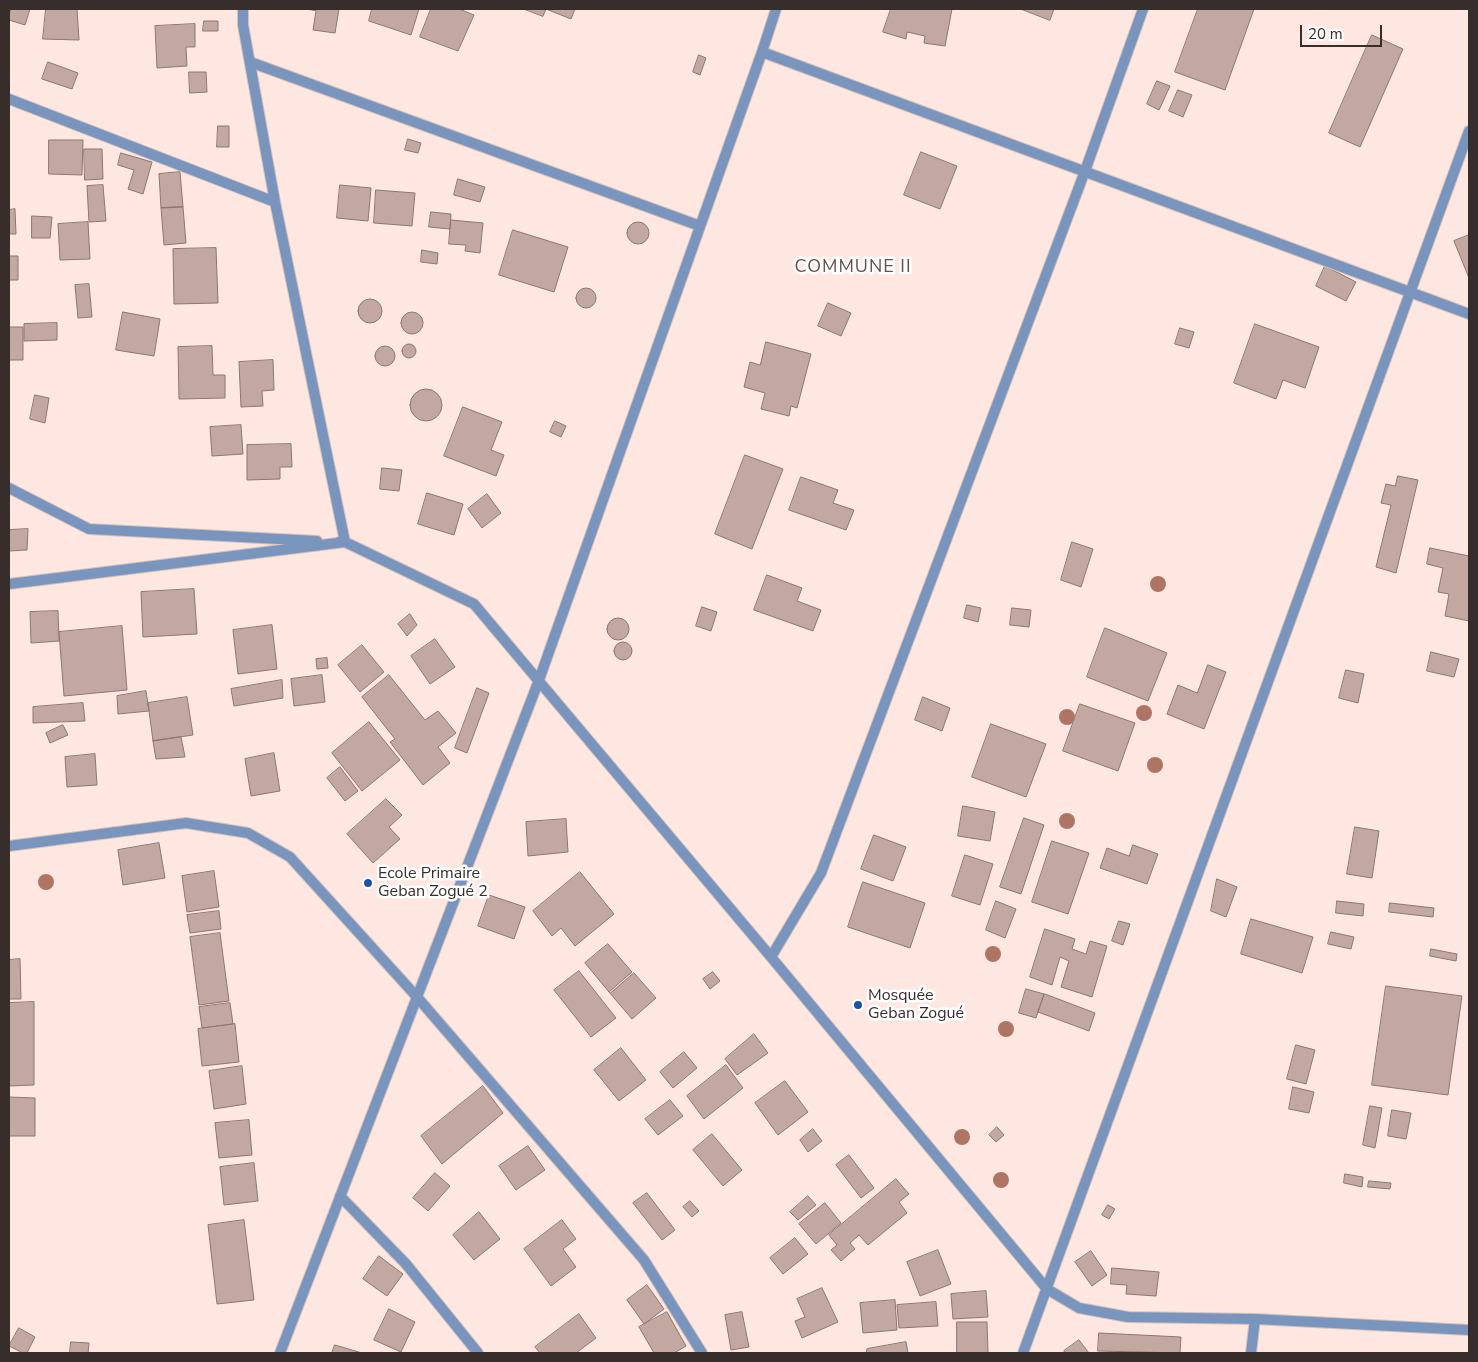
<!DOCTYPE html>
<meta charset="utf-8">
<style>
body{margin:0}
#map{position:relative;width:1478px;height:1362px;overflow:hidden;background:#fee7e1;font-family:"Nunito Sans",sans-serif}
canvas{display:block}
.frame{position:absolute;inset:0;border:10px solid #372d2a;pointer-events:none}
.scale{position:absolute;left:1300px;top:25px;width:82px;height:22px;box-sizing:border-box;border:2px solid #372d2a;border-top:0;padding-left:6px;font-size:15px;line-height:18px;white-space:nowrap;color:#372d2a;-webkit-text-stroke:4px #fff;paint-order:stroke}
</style>
<div id="map">
<canvas width="1478" height="1362"></canvas>
<div class="frame"></div>
<div class="scale">20 m</div>
</div>
<script>
const c = document.querySelector('canvas').getContext('2d');
c.lineJoin = 'round';
function paint(path, color) {
  c.fillStyle = color;
  c.fill(path, 'evenodd');
}
function trace(path, color, width, dash) {
  c.strokeStyle = color;
  c.lineWidth = width;
  c.lineCap = dash ? 'butt' : 'round';
  c.setLineDash(dash || []);
  c.stroke(path);
}
function drawText(font, color, halo, rows, align = 'center') {
  c.font = font + ' "Nunito Sans",sans-serif';
  c.lineWidth = 5;
  c.setLineDash([]);
  c.textBaseline = 'middle';
  c.strokeStyle = halo;
  c.fillStyle = color;
  for (const [text, x, y, turn = 0] of rows) {
    c.save();
    c.translate(x, y);
    c.rotate((+turn || 0) * Math.PI / 180);
    c.textAlign = isNaN(turn) ? turn : align;
    if (halo) c.strokeText(text, 0, 0);
    c.fillText(text, 0, 0);
    c.restore();
  }
}
const building = new Path2D(`
 M11,9h19l-5,16 -16,-5z
 M46,9h31l2,31 -36,-1z
 M306,9h33l-4,24 -22,-3 3,-19z
 M372,9h47l-8,26 -42,-14z
 M431,9h28l15,6 -16,36 -38,-14z
 M524,9h51l-4,10 -25,-10 -3,7z
 M891,9h61l-7,37 -21,-3 1,-7 -18,-4 -1,7 -23,-7z
 M1021,9h33l-4,11z
 M1198,9h56l-29,81 -50,-18z
 M204,21h14v10h-15z
 M195,24v23h-9l1,19 -30,2 -2,-42z
 M1372,35l31,14 -43,98 -31,-14z
 M699,55l7,3 -6,17 -7,-3z
 M48,62l30,11 -6,16 -30,-10z
 M189,72h17l1,20 -17,1z
 M1157,81l13,5 -11,24 -12,-6z
 M1178,90l14,5 -9,22 -14,-6z
 M218,126h11v21h-12z
 M408,139l13,4 -3,10 -13,-3z
 M49,140h34l-1,35 -33,-1z
 M84,149h18l1,30 -18,1z
 M921,152l36,14 -17,43 -36,-14z
 M121,153l31,9 -9,32 -15,-5 6,-19 -16,-5z
 M180,172l3,35 -22,1 -2,-34z
 M458,179l27,8 -5,15 -26,-7z
 M103,185l3,36 -17,1 -2,-36z
 M340,185l31,3 -3,33 -31,-3z
 M376,190l39,3 -3,33 -38,-3z
 M183,207l3,36 -22,2 -3,-37z
 M15,209l1,25h-7v-24z
 M431,212l20,2 -1,15 -21,-2z
 M32,216l20,1 -2,21h-18z
 M451,220l32,3 -3,30 -15,-2 1,-6 -17,-1z
 M88,222l2,37 -30,1 -2,-36z
 M627 233a11 11 0 1 1 22 0a11 11 0 1 1-22 0Z
 M513,230l55,17 -14,45 -55,-17z
 M1469,235v43l-15,-37z
 M216,248l2,55 -44,1 -1,-55z
 M422,250l16,3 -1,11 -16,-2z
 M9,256h9v24h-9z
 M1325,266l31,16 -10,19 -30,-15z
 M89,284l3,33 -14,1 -3,-33z
 M576 298a10 10 0 1 1 20 0a10 10 0 1 1-20 0Z
 M358 311a12 12 0 1 1 24 0a12 12 0 1 1-24 0Z
 M828,303l23,10 -10,23 -23,-10z
 M123,312l37,7 -6,37 -38,-6z
 M401 323a11 11 0 1 1 22 0a11 11 0 1 1-22 0Z
 M57,323v17l-33,1v-17z
 M1255,324l64,23 -14,41 -22,-8 -7,19 -42,-16z
 M9,327h14v33h-14z
 M1180,328l14,4 -5,16 -14,-4z
 M766,342l45,12 -14,54 -6,-2 -2,10 -28,-7 4,-16 -21,-6 6,-25 10,3z
 M402 351a7 7 0 1 1 14 0a7 7 0 1 1-14 0Z
 M212,346l1,29h12v23l-46,1 -1,-52z
 M375 356a10 10 0 1 1 20 0a10 10 0 1 1-20 0Z
 M273,360l1,30 -12,1 1,15 -22,1 -2,-45z
 M410 405a16 16 0 1 1 32 0a16 16 0 1 1-32 0Z
 M35,395l14,3 -4,25 -15,-4z
 M463,407l39,15 -11,28 13,5 -8,21 -52,-20z
 M555,421l11,5 -5,11 -11,-5z
 M241,425l2,29 -31,2 -2,-29z
 M291,444l1,23h-12v12l-33,1v-35z
 M745,455l38,14 -31,80 -37,-15z
 M382,468l20,2 -3,21 -19,-2z
 M1398,476l20,4 -22,93 -20,-6 15,-62 -10,-2 5,-19 9,2z
 M801,477l37,13 -5,13 21,7 -8,20 -57,-20z
 M427,493l36,11 -9,31 -36,-11z
 M487,494l14,19 -19,15 -14,-19z
 M28,529l-1,21 -18,1v-21z
 M1072,542l21,7 -12,38 -20,-7z
 M1430,548l39,8v65l-24,-5 4,-22 -11,-2 5,-24 -16,-4z
 M767,575l35,13 -5,13 24,9 -8,21 -59,-21z
 M194,589l3,45 -54,3 -2,-45z
 M967,605l14,3 -3,14 -14,-4z
 M702,607l15,5 -6,19 -15,-5z
 M1012,608l19,2 -2,17 -19,-2z
 M58,611l1,30 -28,2 -1,-31z
 M410,614l7,11 -10,11 -9,-12z
 M607 629a11 11 0 1 1 22 0a11 11 0 1 1-22 0Z
 M272,625l5,44 -39,5 -5,-44z
 M122,626l5,64 -63,6 -5,-64z
 M1105,628l62,25 -19,48 -61,-24z
 M435,639l20,28 -25,17 -19,-28z
 M614 651a9 9 0 1 1 18 0a9 9 0 1 1-18 0Z
 M362,645l22,27 -24,20 -22,-27z
 M1431,652l28,7 -5,18 -27,-6z
 M327,658l1,10 -11,1 -1,-10z
 M1208,665l18,7 -22,57 -37,-15 11,-29 19,8z
 M1346,670l18,4 -6,29 -19,-5z
 M322,675l3,27 -31,4 -3,-27z
 M389,675l36,45 13,-9 18,22 -18,14 12,16 -27,22 -33,-43 5,-3 -33,-42z
 M282,680l1,18 -49,8 -3,-17z
 M477,688l12,5 -22,60 -12,-5z
 M146,691l3,20 -31,3 -1,-18z
 M187,697l6,38 -40,6 -5,-38z
 M923,697l27,11 -8,23 -27,-11z
 M83,703l2,18 -52,2v-16z
 M1080,704l55,19 -17,48 -55,-20z
 M369,722l31,38 -38,31 -30,-38z
 M991,724l55,20 -20,53 -54,-20z
 M63,725l5,10 -18,8 -4,-10z
 M181,737l4,20 -29,2 -3,-18z
 M274,753l6,38 -29,5 -6,-37z
 M95,754l2,31 -30,2 -2,-30z
 M340,767l18,24 -13,10 -18,-23z
 M386,799l16,16 -13,12 11,12 -27,24 -26,-29z
 M963,806l32,6 -5,29 -32,-5z
 M1024,818l20,7 -23,69 -21,-7z
 M566,819l2,33 -40,4 -2,-34z
 M1355,827l24,4 -7,47 -25,-4z
 M874,835l32,12 -13,34 -32,-12z
 M1052,841l37,12 -21,61 -36,-12z
 M159,843l6,35 -42,7 -5,-35z
 M1133,845l25,9 -11,30 -47,-16 7,-20 22,8z
 M965,855l28,9 -13,41 -28,-9z
 M214,871l5,36 -32,5 -5,-36z
 M580,872l34,42 -39,32 -14,-18 -9,8 -19,-25z
 M1217,879l20,8 -11,30 -15,-6z
 M863,882l62,21 -15,45 -62,-21z
 M489,895l36,12 -11,32 -36,-13z
 M996,901l20,8 -11,29 -19,-8z
 M1337,901l27,3 -1,12 -27,-3z
 M1390,903l44,5 -1,9 -44,-5z
 M219,911l2,18 -31,4 -3,-18z
 M1251,919l62,18 -11,36 -61,-19z
 M1119,921l11,3 -7,21 -11,-4z
 M1045,929l30,10 -3,10 14,5 4,-13 17,5 -15,51 -31,-10 8,-26 -9,-4 -8,28 -22,-8z
 M1331,932l23,5 -3,12 -23,-5z
 M220,933l9,68 -30,4 -9,-68z
 M608,944l24,28 -23,20 -24,-29z
 M1431,949l26,5 -1,7 -26,-5z
 M20,959l1,40h-12v-39z
 M579,971l37,47 -25,19 -37,-47z
 M713,972l7,9 -10,8 -7,-10z
 M634,973l22,25 -24,21 -23,-27 1,1z
 M1386,986l76,10 -14,99 -76,-10z
 M1026,989l18,5 -8,24 -17,-5z
 M1045,994l50,19 -6,18 -51,-19z
 M34,1002v83l-25,1v-83z
 M230,1003l3,21 -31,4 -3,-21z
 M235,1024l4,38 -37,4 -4,-37z
 M754,1034l14,19 -31,22 -12,-16z
 M1296,1045l19,5 -9,34 -19,-5z
 M621,1048l25,32 -27,21 -25,-31z
 M684,1052l13,16 -24,20 -13,-16z
 M726,1065l17,23 -39,31 -17,-23z
 M242,1066l4,38 -32,5 -5,-38z
 M785,1081l23,31 -30,23 -23,-32z
 M483,1086l20,27 -61,51 -21,-28z
 M1293,1087l21,5 -5,21 -20,-4z
 M9,1097l26,1v38h-26z
 M670,1100l13,16 -25,19 -13,-16z
 M1370,1106l12,2 -7,40 -12,-3z
 M1392,1110l19,3 -5,26 -18,-3z
 M249,1120l3,35 -33,3 -4,-35z
 M997,1127l7,8 -8,7 -7,-7z
 M813,1129l9,12 -14,11 -8,-12z
 M712,1134l30,36 -19,16 -30,-36z
 M528,1146l17,24 -29,20 -17,-24z
 M849,1155l25,33 -13,10 -25,-33z
 M254,1163l4,38 -34,4 -4,-38z
 M435,1173l15,13 -22,25 -15,-13z
 M1345,1174l18,3 -1,10 -18,-4z
 M896,1179l13,15 -10,8 8,11 -39,32 -9,-10 -9,8 5,6 -14,12 -10,-11 6,-5 -8,-10z
 M1369,1181l22,2 -1,6 -22,-2z
 M647,1193l28,37 -13,10 -29,-37z
 M808,1196l8,9 -18,15 -8,-8z
 M690,1201l9,10 -7,6 -9,-10z
 M825,1203l16,20 -25,21 -17,-20z
 M1108,1205l7,4 -6,10 -7,-4z
 M479,1212l21,27 -26,21 -21,-25z
 M244,1220l10,80 -37,4 -9,-79z
 M562,1220l14,19 -13,10 13,18 -25,19 -27,-37z
 M795,1238l13,16 -25,20 -13,-16z
 M938,1250l13,34 -31,12 -13,-34z
 M1091,1251l16,24 -15,11 -17,-24z
 M379,1256l24,18 -16,22 -24,-17z
 M1112,1268l47,4 -3,24 -30,-2 1,-9 -16,-1z
 M647,1285l17,24 -20,15 -17,-24z
 M822,1288l16,34 -36,16 -7,-17 10,-4 -8,-18z
 M986,1291l2,26 -35,2 -2,-25z
 M895,1300l2,30 -34,3 -3,-30z
 M936,1302l2,24 -39,2 -2,-23z
 M389,1309l26,13 -14,30 -27,-12z
 M667,1312l19,34 -12,7h-20l-15,-26z
 M742,1312l7,35 -18,3 -6,-35z
 M579,1314l17,24 -20,15h-36l-5,-6z
 M957,1322h30l1,31h-31z
 M19,1328l16,9 -8,16h-4l-14,-7z
 M1099,1333l82,4 -1,16 -82,-2z
 M1079,1340l10,13h-24l-1,-2z
 M71,1342l18,1 -1,10h-18z
 M906,1342l2,11h-42l1,-4z
 M335,1345l27,8h-30z`);
const minor = new Path2D(`
 M243,9v16l32,177 70,340h-6
 M762,52l707,262
 M250,62l450,164
 M9,99l266,103
 M9,488l80,41 228,12
 M9,584l336,-42 129,62 297,353 276,332
 M9,846l177,-23 62,10 42,24 127,140 227,263 58,93
 M771,957l50,-84 264,-702 58,-162
 M340,1196l66,68 72,89
 M280,1353l259,-673 223,-628 14,-43
 M1251,1353l4,-34`);
const tertiary = new Path2D(`
 M1047,1289l32,19 49,9 127,2 214,11
 M1023,1353l446,-1222`);
const trees = [
 [1158,584],
 [1144,713],
 [1067,717],
 [1155,765],
 [1067,821],
 [46,882],
 [993,954],
 [1006,1029],
 [962,1137],
 [1001,1180]
];
const markers = [
 [368,883,5,"#1b53a5"],
 [858,1005,5,"#1b53a5"]
];
const poiNames = [
 ["Ecole Primaire",378,874],
 ["Geban Zogué 2",378,892],
 ["Mosquée",868,996],
 ["Geban Zogué",868,1014]
];
const neighbourhoodNames = [
 ["COMMUNE II",853,268]
];
paint(building, '#c2a8a1');
trace(building, '#8e766f', 1);
trace(minor, '#d6c2bc', 12);
trace(tertiary, '#d6c2bc', 12);
trace(minor, '#7995be', 10);
trace(tertiary, '#7995be', 10);
c.fillStyle = '#ae7565';
for (const [x, y] of trees) {
  c.beginPath();
  c.arc(x, y, 8, 0, 2 * Math.PI);
  c.fill();
}
for (const [x, y, r, color] of markers) {
  const dot = new Path2D();
  dot.arc(x, y, r, 0, 2 * Math.PI);
  c.fillStyle = color;
  c.fill(dot);
  trace(dot, '#fff', 2);
}
drawText('16px', '#372d2a', '#fff', poiNames, 'left');
c.letterSpacing = '1px';
drawText('18px', '#664f49', '#fff', neighbourhoodNames);
c.letterSpacing = '0px';
</script>
